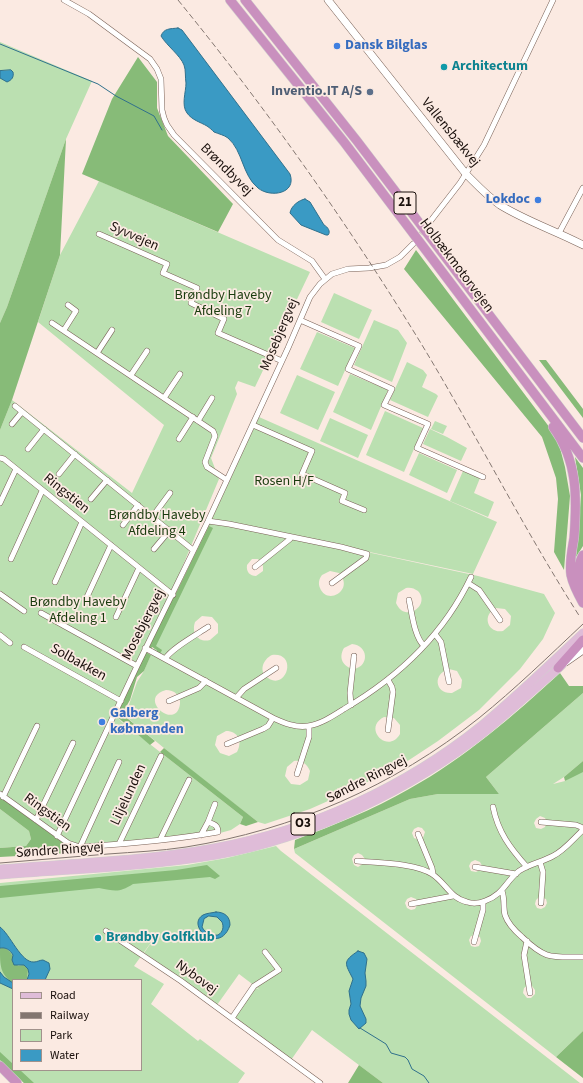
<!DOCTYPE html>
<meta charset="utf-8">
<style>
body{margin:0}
#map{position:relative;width:583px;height:1083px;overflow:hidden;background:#fbeae2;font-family:"Source Sans 3",sans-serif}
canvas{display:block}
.legend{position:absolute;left:12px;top:979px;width:130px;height:92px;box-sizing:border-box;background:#fbeae2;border:1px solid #a1928c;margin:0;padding:5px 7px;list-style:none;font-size:12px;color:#190f0b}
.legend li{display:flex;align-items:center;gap:8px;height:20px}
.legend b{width:20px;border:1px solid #a1928c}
</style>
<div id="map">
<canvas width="583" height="1083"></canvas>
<ul class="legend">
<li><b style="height:5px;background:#dfbcd8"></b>Road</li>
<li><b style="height:5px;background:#837670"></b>Railway</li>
<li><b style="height:11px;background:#bbe0b1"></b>Park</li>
<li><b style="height:11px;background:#3a9ac4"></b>Water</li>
</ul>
</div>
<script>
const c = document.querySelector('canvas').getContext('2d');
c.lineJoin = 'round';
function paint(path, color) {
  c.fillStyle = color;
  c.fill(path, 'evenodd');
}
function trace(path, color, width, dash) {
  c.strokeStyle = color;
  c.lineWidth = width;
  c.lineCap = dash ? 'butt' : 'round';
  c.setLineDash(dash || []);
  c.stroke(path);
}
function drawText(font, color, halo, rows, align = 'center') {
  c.font = font + ' "Source Sans 3",sans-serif';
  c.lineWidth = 3.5;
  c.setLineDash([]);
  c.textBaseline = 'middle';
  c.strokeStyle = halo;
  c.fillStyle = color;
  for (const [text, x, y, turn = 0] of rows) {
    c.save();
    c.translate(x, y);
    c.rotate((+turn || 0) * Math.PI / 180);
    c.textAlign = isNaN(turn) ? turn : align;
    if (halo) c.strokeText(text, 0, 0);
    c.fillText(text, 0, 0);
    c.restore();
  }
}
const green = new Path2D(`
 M0,42l92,39 -26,58 -59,168 -7,16z
 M99,181l211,91 -55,115 -17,-6 -3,7 2,6 -26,64 8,21 -46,110 -57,127 7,7 120,94 -3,7 -9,6 -11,3 -57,8 -90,9 -73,-53v-367l12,-30 120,93 32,-68 -126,-103 22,-67z
 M334,293l38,17 -13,29 -38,-17z
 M374,320l24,10 9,13 -15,39 -38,-17z
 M317,332l38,16 -17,38 -38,-17z
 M407,362l16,8 4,5 -5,12 14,7 2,2 -10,21 -38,-17z
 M350,374l38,16 -17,40 -38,-18z
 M297,375l38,17 -17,38 -38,-17z
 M385,411l38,17 -19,44 -38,-17z
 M259,417l238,105 -24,52 -254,-54 259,56 66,18 11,19 -12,26 -23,30 -41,41 -41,31 -35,23 -57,29 -36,16 -45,15 -7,-2 -66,-51 -67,-55 12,-34 7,-11 68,-158 2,1zM252,559h6l5,7v5l-7,5c-6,0 -10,-4 -9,-11zM330,571l9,2c16,17 -12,33 -19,15 -2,-5 -1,-9 2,-13zM406,588c4,-1 8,0 12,3 13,14 -13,33 -22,12l2,-10zM496,608l9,1 6,7 -1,9 -7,6c-15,3 -22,-16 -7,-23zM202,616l10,1 6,7v9l-8,7c-11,3 -19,-6 -15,-18zM352,644c16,1 18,22 2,25 -11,-2 -16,-11 -10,-21zM272,655c26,-3 15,36 -4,23 -10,-6 -5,-19 4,-23zM449,669l8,2 5,9 -1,8 -9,5c-17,1 -20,-19 -3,-24zM166,690c8,0 15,5 14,14 -4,28 -44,-6 -14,-14zM384,717l10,1 6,7v9c-12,21 -38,-6 -16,-17zM226,731c12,0 17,10 11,21l-8,4 -9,-3 -5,-8 2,-9zM294,761c8,-1 13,3 16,10l-2,9 -8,5 -9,-1 -6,-8 2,-9z
 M330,418l38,17 -10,23 -38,-17z
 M435,421l12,5 -4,8 -12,-5z
 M430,429l17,8 20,11 -6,13 -38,-17z
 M419,453l38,17 -10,23 -38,-18z
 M463,471l17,7 -6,15 20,9 -6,15 -38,-16z
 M583,693v68l-19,16 -11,7 12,-3 18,-11v261l-27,26 -261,-204 -1,-4 116,-50 28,-5h61l-13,-17zM540,816l5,2 2,4 -2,5 -4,2 -5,-1 -2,-5 2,-4zM418,827l4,1 3,4 -2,6 -4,2 -5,-2 -2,-5 2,-4zM358,853l4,2 3,4 -1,4 -6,4 -4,-2 -2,-6 2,-4zM475,860l5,2 2,4 -2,4 -4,2 -5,-1 -2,-5 2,-4zM411,897l5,2 2,4 -3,6 -4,1 -4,-2 -2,-5 2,-4zM539,897l7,2 1,4 -2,4 -4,2 -4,-1 -2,-4 1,-4zM476,935l4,2 1,4 -2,5 -4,1 -4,-1 -2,-6 2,-4zM527,986h5l3,4v4l-4,4h-4l-4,-5 1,-5z
 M0,809l29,22 2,8 -5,7 -26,2z
 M276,846l5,5 299,232h-197l-71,-53 -21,30 -58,-42 23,-30 4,2 -21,-16 -22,31 -73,-52 13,-19 -23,32 30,18 -13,20 47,37 2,-2 45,34 -7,10h-214l-24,-23v-177l187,-18 40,-7zM13,980h128v90h-128z`);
const forest = new Path2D(`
 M138,57l19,25v26l11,28 65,68 -15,28 -136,-58 30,-75z
 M66,139l-6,116 -48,145 -12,30v-107l7,-16z
 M416,250l137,182 7,16 5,19 5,29 -6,74 -10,-18 4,-53 -2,-21 -14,-41 -138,-168z
 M539,360h7l37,49v9z
 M575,457l8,11v78l-7,11 5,-62z
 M209,526l4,2 -57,118 6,4 -2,4 -4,-1 1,-3 -5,-3 -1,3 -3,-2 10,-22 19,-35z
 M144,651l7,4 -7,16 -7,6 -7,23 -8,14 33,27 -5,4 -34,-29z
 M560,673l9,13h14v7l-97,84 13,17h-61l-28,5 -116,50 1,-9c39,-15 78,-30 114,-51 56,-31 104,-73 151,-116z
 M164,748l94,74 -12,4 -6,-2 3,-7 -83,-65z
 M583,761v11l-18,9 -1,-4z
 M0,797l73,53 -2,3 -71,4v-9l26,-2 5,-7 -2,-8 -29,-22z
 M207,865l13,11 -5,3 -5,-2 -77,7c-14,9 -18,7 -34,4l-99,10v-12l176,-16z
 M0,948c11,-1 13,10 18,18l6,-1 4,4 -1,11h-14v3c-13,-9 -13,-17 -13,-35z
 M583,1031v47l-27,-21z
 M0,1052l13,12v6h7l14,13h-10l-24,-23z
 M359,1065l24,18h-35z`);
const water = new Path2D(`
 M178,28l4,2 108,144c7,20 -20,24 -32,14 -16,-13 -15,-37 -30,-50 -4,-3 -9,-4 -14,-6 -2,-2 -4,-4 -7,-6 -7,-4 -15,-6 -20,-13 -6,-8 -1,-21 -1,-30 -1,-5 0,-13 -2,-18 -4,-10 -17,-19 -23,-29 3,-8 9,-7 17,-8z
 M11,70l2,2c1,5 -1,8 -6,10l-7,-4v-7z
 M305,199l5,3 14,23c4,2 7,7 4,10h-2l-25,-10 -11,-12c1,-7 9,-13 15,-14z
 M216,912c8,0 14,4 14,13 -10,31 -45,1 -27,-10 4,-2 9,-2 13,-3zM209,916l8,1 5,5c2,5 1,10 -4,13 -7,1 -13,-2 -16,-8l2,-8z
 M0,927c10,7 21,36 34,35 3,0 6,-2 9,-2l6,3 1,6 -5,11h-18l2,-6 -1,-5 -4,-4h-10l-2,-5 1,-5c-3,-5 -7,-8 -13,-7z
 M358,951l6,2 3,6 -2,14 1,8v5l-5,12 -1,8 6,13v4l-7,6 -8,-9 -2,-6v-4l2,-6 -2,-13 4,-12c-8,-16 -11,-17 5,-28z
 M0,972l4,5 9,6v6l-13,-6z`);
const stream = new Path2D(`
 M0,44l98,40 18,12 38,20 8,14
 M360,1028l26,16 5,9 14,4 3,3 4,9 12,7 5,7`);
const streetTunnel = new Path2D(`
 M416,240l13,-17`);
const street = new Path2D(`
 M64,0l25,14 61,45 7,10 4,10 1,31 2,8 3,7 7,10 104,105 34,21 13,18
 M429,223l31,-40 24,-38 69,-145
 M559,233l24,-45
 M99,234l68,30 -4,9 34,15 -6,15 33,16 -6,14 64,28
 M300,320l59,26 -11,23 44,20 -8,16 44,19 -11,24 66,29
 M52,323l161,108 2,5 -10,26 2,5 20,13
 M64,330l12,-19 -8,-6
 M97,353l15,-23
 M131,375l16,-24
 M164,398l16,-24
 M15,406l178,144
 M198,421l14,-23
 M12,424l10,-12
 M253,425l59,26 -10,23 43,19 -3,8 22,9
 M179,439l14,-22
 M28,449l16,-20
 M0,458l4,1 169,136
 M59,474l16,-20
 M91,499l16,-19
 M0,503l16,-34
 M153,516l17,-23
 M208,521l21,3 112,23 26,7 -1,4 -4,3 -30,22
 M123,525l15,-20
 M154,549l16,-19
 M11,559l31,-68
 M255,567l35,-28 1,-2
 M55,582l27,-60
 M468,583l11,7 21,30
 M0,594l24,17
 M86,599l25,-54
 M409,600c3,13 5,36 15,46
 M41,613l96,53
 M116,617l23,-49
 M435,634l6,8 8,40
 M0,635l10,8
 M24,647l97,54
 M145,648l128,70c11,5 23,10 35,8 13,-2 25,-10 36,-17 53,-31 100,-75 127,-132
 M165,659c7,-11 31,-24 43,-32
 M236,698l8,-9 32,-21
 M169,701l30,-13 7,-7
 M351,705l-1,-12 4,-37
 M388,730l5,-38 -1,-5 -4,-7
 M227,744l36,-15 5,-3 5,-8
 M297,774l12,-37v-11
 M0,794l68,49 12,4c46,-3 93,-7 138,-15 0,-7 -4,-8 -10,-10l-7,13
 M3,797l34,-71
 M493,807c5,25 17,41 34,60
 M36,820l37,-77
 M208,822l7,-18
 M541,822l35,3 5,2 2,3
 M418,834l14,34 1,6
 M57,836l80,-170 71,-145 80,-173 22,-51 10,-13 12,-10 16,-5 21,-1 17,-3 14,-8 13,-13
 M160,840l29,-60
 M119,844l42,-88
 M80,847l39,-85
 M357,861c21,2 58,2 75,13 14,9 18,24 35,28 6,2 13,1 18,-1 19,-7 20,-19 34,-30 10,-7 23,-9 34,-15 12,-6 20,-17 30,-26
 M540,862l3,10 -2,31
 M475,867l41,7
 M502,891c3,8 1,16 3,24 3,9 10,16 17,22 24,23 29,20 61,20
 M411,904l42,-8
 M106,931l75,50 139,102
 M527,941l-3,14 6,38
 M474,942l9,-32v-8
 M232,1018l22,-32 25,-16 -14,-18`);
const secondary = new Path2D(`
 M328,0l138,174c11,11 21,22 34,31 26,16 56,26 83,40
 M566,662l17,-12`);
const primary = new Path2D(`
 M0,869c71,-6 144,-8 214,-21 97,-18 191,-61 268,-123 35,-29 68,-61 101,-92
 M0,875c72,-6 145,-8 216,-20 93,-16 197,-66 271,-125 26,-21 50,-43 75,-65`);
const highway = new Path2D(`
 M230,0l114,142 239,316
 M245,0l112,141 226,297
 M553,427c25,34 24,71 21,111 -2,12 -5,25 -3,37 2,10 7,19 12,28
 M583,555c-6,11 -6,22 0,34
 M558,668l25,-28
 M0,1066l17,17`);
const tram = new Path2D(`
 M0,863c36,-3 72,-6 108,-9 26,-2 52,-3 78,-7 107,-17 208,-61 293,-129 36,-29 70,-62 104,-94`);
const rail = new Path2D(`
 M178,0c89,109 170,224 244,345 54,89 101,183 158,272`);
const markers = [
 [337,46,4,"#3f7fe0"],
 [444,67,4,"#0f9aa8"],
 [370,92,4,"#5c6f8a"],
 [538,200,4,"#3f7fe0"],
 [102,722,4,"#3f7fe0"],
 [98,938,4,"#0f9aa8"]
];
const shields = [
 [405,203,22],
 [303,824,24]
];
const shieldNames = [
 ["21",405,203],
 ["O3",303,824]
];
const shopNames = [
 ["Dansk Bilglas",345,46],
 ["Lokdoc",530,200,"right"],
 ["Galberg",110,714],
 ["købmanden",110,730]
];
const cultureNames = [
 ["Architectum",452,67],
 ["Brøndby Golfklub",106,938]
];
const serviceNames = [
 ["Inventio.IT A/S",362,92]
];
const streetNames = [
 ["Vallensbækvej",450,133,51],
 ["Brøndbyvej",226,170,45],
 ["Syvvejen",134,237,24],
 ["Holbækmotorvejen",456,266,53],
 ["Mosebjergvej",280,335,-67],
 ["Ringstien",66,494,39],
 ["Mosebjergvej",144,625,-63],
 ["Solbakken",78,663,29],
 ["Søndre Ringvej",367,780,-27],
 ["Liljelunden",129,795,-65],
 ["Ringstien",47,813,36],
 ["Søndre Ringvej",60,851,-4],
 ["Nybovej",196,978,36]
];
const parkNames = [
 ["Brøndby Haveby",223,296],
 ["Afdeling 7",223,312],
 ["Rosen H/F",284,482],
 ["Brøndby Haveby",157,516],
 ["Afdeling 4",157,532],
 ["Brøndby Haveby",78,603],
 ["Afdeling 1",78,619]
];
paint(green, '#bbe0b1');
paint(forest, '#87bb78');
paint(water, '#3a9ac4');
trace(water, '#30708c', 1);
trace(stream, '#30708c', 1);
trace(streetTunnel, '#d9c9c2', 5, [5, 2.5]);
trace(street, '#796156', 6);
trace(secondary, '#796156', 8);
trace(primary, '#d1cfce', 9);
trace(highway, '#d1cfce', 10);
trace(street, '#fff', 5);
trace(secondary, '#fff', 7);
trace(primary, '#dfbcd8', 8);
trace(highway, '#c990be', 9);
trace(tram, '#837670', 1);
trace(rail, '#837670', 1, [6, 3]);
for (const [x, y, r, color] of markers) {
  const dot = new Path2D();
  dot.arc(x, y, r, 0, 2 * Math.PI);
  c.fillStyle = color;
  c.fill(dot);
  trace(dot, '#fbeae2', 1.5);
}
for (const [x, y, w] of shields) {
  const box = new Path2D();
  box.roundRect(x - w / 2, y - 11, w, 22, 3);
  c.fillStyle = '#fbeae2';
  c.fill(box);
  trace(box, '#190f0b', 1);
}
drawText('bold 13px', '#190f0b', null, shieldNames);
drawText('bold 14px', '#366cbe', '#fbeae2', shopNames, 'left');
drawText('bold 14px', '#0d838f', '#fbeae2', cultureNames, 'left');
drawText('bold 14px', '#4e5e75', '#fbeae2', serviceNames, 'right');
drawText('14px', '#190f0b', '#fbeae2', streetNames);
drawText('14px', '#193b0d', '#fbeae2', parkNames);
</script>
